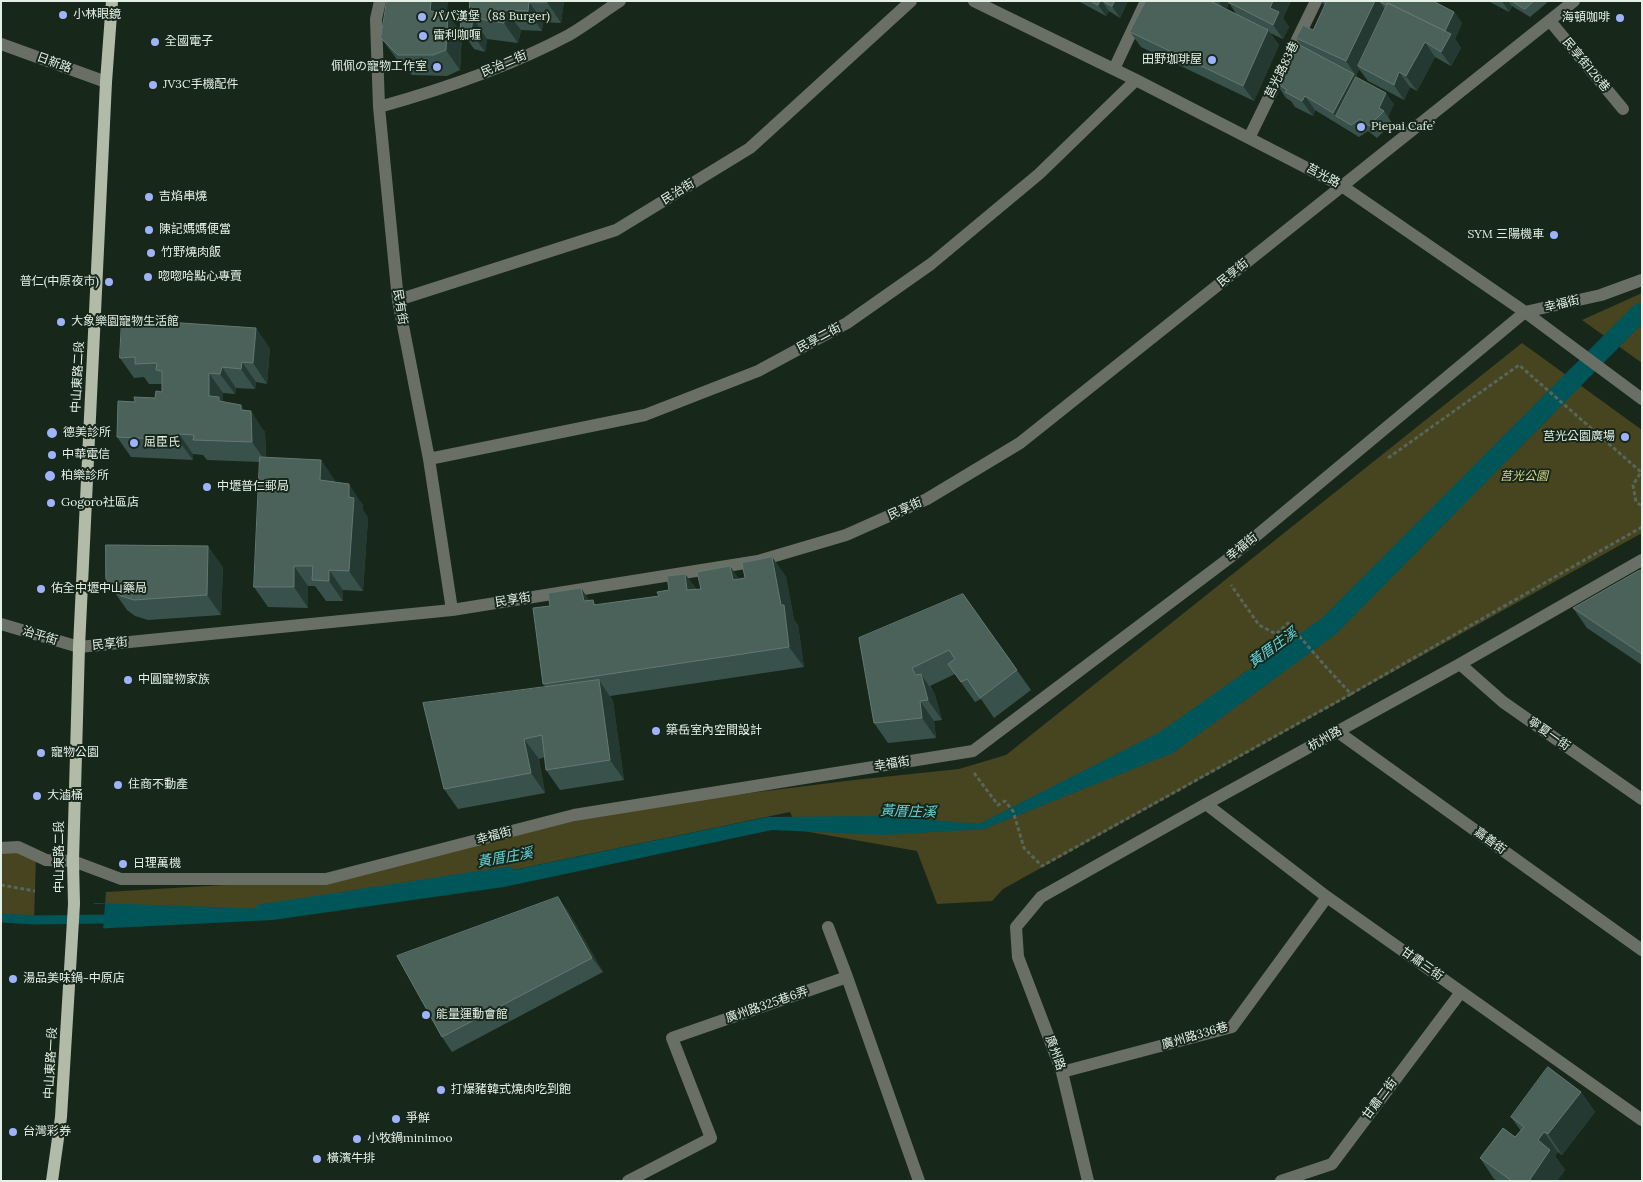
<!DOCTYPE html>
<meta charset="utf-8">
<style>
body{margin:0}
#map{position:relative;width:1643px;height:1182px;overflow:hidden;background:#17281b;font-family:Lora,serif}
canvas{display:block}
.frame{position:absolute;inset:0;border:2px solid #e4efe6;pointer-events:none}
</style>
<div id="map">
<canvas width="1643" height="1182"></canvas>
<div class="frame"></div>
</div>
<script>
const c = document.querySelector('canvas').getContext('2d');
c.lineJoin = 'round';
function paint(path, color) {
  c.fillStyle = color;
  c.fill(path, 'evenodd');
}
function trace(path, color, width, dash) {
  c.strokeStyle = color;
  c.lineWidth = width;
  c.lineCap = dash ? 'butt' : 'round';
  c.setLineDash(dash || []);
  c.stroke(path);
}
function drawText(font, color, halo, rows, align = 'center') {
  c.font = font + ' Lora,"Noto Sans TC","Noto Sans JP",serif';
  c.lineWidth = 4;
  c.setLineDash([]);
  c.textBaseline = 'middle';
  c.strokeStyle = halo;
  c.fillStyle = color;
  for (const [text, x, y, turn = 0] of rows) {
    c.save();
    c.translate(x, y);
    c.rotate((+turn || 0) * Math.PI / 180);
    c.textAlign = isNaN(turn) ? turn : align;
    if (halo) c.strokeText(text, 0, 0);
    c.fillText(text, 0, 0);
    c.restore();
  }
}
const green = new Path2D(`
 M1642,293v70l-60,-43z
 M1522,343l120,87v103l-639,356 -11,12 -55,3 -20,-53 -119,-21 -8,-18 -291,61 -227,36 -168,10 2,-27 220,-13 248,-64 280,-35 105,-11 47,-14z
 M1,848l35,8 -2,64 -33,-3z`);
const water = new Path2D(`
 M1642,302v22l-306,310 -163,119 -189,76 -100,6 -112,-5 -268,57 -231,33 -181,9 2,-26 178,6 227,-36 268,-56 118,-1 94,8 181,-92 162,-114 312,-313z`);
const pier = new Path2D(`
 M91,904h14l-2,27 -11,1 -2,-2z`);
const stream = new Path2D(`
 M260,909l249,-38
 M1,918l33,2 71,-1`);
const path = new Path2D(`
 M1388,458l131,-93 122,107 -8,13 3,17 6,4
 M1351,694l291,-167
 M974,773l24,32 7,-4 8,10 11,37 18,18 309,-172 -25,-27 -38,-44 -12,11 -17,-9 -28,-40
 M1,885l34,6`);
const minor = new Path2D(`
 M380,1l-4,18 3,88 19,193 31,159 23,151
 M974,1l162,79 206,106 183,126 117,87
 M1550,21l73,88
 M1,44l105,38
 M1114,69l32,-68
 M379,107c65,-18 130,-40 190,-72 17,-10 34,-23 51,-34
 M1249,138l67,-137
 M398,300l218,-70 134,-82 161,-147
 M429,459l216,-44 113,-44 89,-48 84,-59 108,-90 97,-94
 M1,624l78,23 373,-37 306,-49 88,-26 81,-36 93,-56 554,-442
 M1460,664l43,38 139,97
 M1338,732l304,218
 M1206,804l121,93 315,223
 M1,848l17,-1 28,13 27,1 48,18h205l248,-64 399,-64 259,-195 293,-244 76,-17 41,-15
 M828,927l19,50
 M1062,1072l170,-45 95,-130
 M628,1181l83,-43 -39,-100 175,-61 72,204
 M1088,1181l-26,-109 -44,-115 -2,-30 25,-30 165,-93 254,-140 182,-104
 M1281,1181l51,-17 129,-172`);
const major = new Path2D(`
 M52,1181l9,-64 13,-213 -1,-43 6,-214 27,-565 6,-81`);
const wall = new Path2D(`
 M387,1h61l-2,13 16,20 -2,36 -13,6 -35,-1 -16,-17 -15,-20z
 M470,1h94l-3,22 -18,-1 -1,9 -21,-1 -3,13 -31,-4 -2,13 -11,-3 -14,-20 9,-14z
 M1078,1h50l-8,17 -11,-7 -3,5z
 M1146,1h145l-8,17 6,9 -6,12 -13,-6 9,12 -25,56 -113,-54 -11,-15zM1229,3l8,12 -11,-6z
 M1321,1h112l21,11 8,11 -7,16 6,9 -10,18 -16,-9 -18,34 -7,-4 -6,13 -36,-19 -9,-12 -3,7v1l38,27 -6,13 4,6 -15,15 -9,-7 -9,6 -44,-27 -2,6 -18,-9 -4,-6 -5,-3 -10,-15 25,-37 -5,-8 17,-8 12,-24z
 M1488,1h61l-19,16 -18,-11 -3,6z
 M270,348l-3,36 -11,-2 -1,7 -19,-1 -1,6 -12,-1v9l22,8 20,22 1,26 55,2 14,21v1l28,23v5l5,8 -5,73 -20,-1v11h-17l-11,-15h-7v22l-40,-1 -14,-20 6,-125 -53,-2 -4,-5 -10,-1v6l-62,-3 -14,-20 18,-35 20,-4 7,-6v-8h-13l-5,-7 -10,1 -14,-20z
 M772,557l14,20 8,43 4,5 6,42 -194,29 3,5 11,79 -64,10 -14,-20 -1,-13 -6,2 6,34 -87,16 -14,-20 102,-102 -3,-3 7,-78 39,-6 8,5 62,-9 10,-6 16,-16 11,15h5l44,-11z
 M223,567l-2,48 -73,5 -13,-4 -8,-6 -14,-20z
 M1642,570v95l-55,-37 -14,-20z
 M963,594l68,96 -37,28 -13,-19 -6,3 -20,-28 -25,12 5,9 7,25 -8,1 2,17 -48,5 -14,-20z
 M568,911l35,61 -151,80 -10,-15z
 M1581,1092l14,20 -33,43 -4,-3 -3,4 10,14 -8,11h-60l-3,-2 -14,-21 35,-21 6,-6 -10,-14z`);
const shadedWall = new Path2D(`
 M431,1h17l-3,30 -15,-20z
 M547,1h17l-3,22 -14,-21z
 M1100,1h2l7,10 -3,5 -8,-11z
 M1115,1h13l-8,17 -8,-12z
 M1218,1h11l-4,10z
 M1273,1h18l-8,17 6,9 -6,12 -10,-14 -3,-17z
 M1375,1h4l8,11 -29,54 1,3 -3,7 -10,-15z
 M1502,1h6l4,5 -3,6z
 M529,2l14,20 -1,9 -14,-20z
 M506,10l15,20 -3,13 -14,-20z
 M1454,12l8,11 -7,16 6,9 -10,18 -10,-14 3,-19z
 M448,14l14,20 -2,36 -14,-20z
 M473,18l14,21 -2,13 -14,-20z
 M1268,30l11,15 -25,56 -11,-15z
 M1425,42l10,15 -18,34 -11,-15z
 M1399,72l11,15 -6,13 -10,-15z
 M1354,74l10,15 -28,27 -3,-3z
 M1386,93l8,11 -6,13 -4,-6 -5,-3z
 M1305,96l10,14 -2,6 -11,-15z
 M256,328l14,20 -3,36 -14,-21z
 M242,362l14,20 -1,7 -14,-20z
 M222,367l14,21 -1,6 -15,-20z
 M209,373l14,20v10l-14,-7z
 M241,405l10,14v-8l14,21 1,30 -14,-20 -11,-32z
 M179,434l14,20v6l-15,-20z
 M321,460l14,21 -1,20 -14,-21z
 M349,484l14,21v5l5,8 -5,73 -14,-20z
 M208,546l15,21 -2,48 -14,-20z
 M772,557l14,20 8,43 4,5 6,42 -15,-20 -8,-42z
 M294,566l14,20v22l-14,-21z
 M730,566l14,20 -11,-6z
 M329,570l14,20v11l-14,-20z
 M685,574l14,20 -12,-4z
 M581,588l14,21 -11,-8z
 M912,668l12,16 -3,-10 14,21 7,25 -14,-20z
 M599,680l14,21 11,79 -14,-20z
 M920,701l14,20 2,17 -14,-20z
 M524,739l15,20 6,34 -14,-20z
 M558,897l10,14 35,61 -11,-14z
 M1581,1092l14,20 -33,43 -14,-21z
 M1544,1132l14,20 -3,4 10,14 -8,11h-28l9,-41z`);
const building = new Path2D(`
 M387,1h44l-1,10 18,3 -2,36 -13,5h-35l-17,-17z
 M470,1h77v1h-18l-1,9 -22,-1 -2,13 -31,-5 -2,14 -11,-3 2,-15 7,1z
 M1091,1h9l-2,4z
 M1103,1h12l-3,5z
 M1146,1h64l58,29 -25,56 -113,-54z
 M1228,1h45l-3,7 9,4 -6,13 -45,-23z
 M1327,1h48l-29,60 -50,-23 7,-13 10,5z
 M1379,1h54l21,11 -9,19 -57,-28 -1,2z
 M1512,1h22l-9,8z
 M1388,3l63,31 -10,18 -16,-10 -19,34 -7,-4 -5,13 -36,-19z
 M1296,43l58,31 -21,39 -28,-17 -3,5 -17,-9 2,-2 -11,-7z
 M1356,77l30,16 -7,15 5,3 -15,15 -9,-7 -9,6 -15,-9z
 M122,319l134,9 -3,35 -11,-1 -1,7 -19,-2 -2,7 -11,-1v23l10,1v4l22,4v5l10,1 1,31 -59,-2 1,-5 -15,-1 -1,6 -61,-3 1,-36 17,1 -1,-5 21,1 1,-7 6,1v-21l-6,-1 1,-7 -22,1v-7l-15,1z
 M260,457l61,3 -1,20 29,4v13l5,1 -5,73 -20,-1v11l-17,-1 1,-14h-19v21h-40z
 M106,545l102,1 -1,49 -73,5 -13,-4 -8,-6 -7,-11z
 M772,557l9,48h3l5,42 -246,37 -10,-76 17,-2 -2,-13 33,-5 3,13 9,-1 1,5 65,-9 -2,-4 12,-2 -2,-14 18,-2 2,16 14,-1 -4,-17 33,-6 3,14 12,-2 -3,-15z
 M1642,570v84l-69,-46 65,-37z
 M963,594l54,76 -37,28 -13,-19 -6,3 -13,-18 7,-5 -6,-9 -37,18 4,7 5,-1 7,26 -8,1 2,17 -48,5 -15,-85z
 M599,680l11,80 -64,10 -4,-35 -18,4 7,34 -87,16 -21,-86z
 M558,897l34,61 -150,79 -45,-81z
 M1548,1067l33,25 -33,42 -4,-2 -6,8 12,10 -21,31h-17l-32,-23 23,-30 12,9 9,-10 -13,-10z`);
const markers = [
 [63,15,5,"#9fb3fd"],
 [422,17,5,"#9fb3fd"],
 [1620,18,5,"#9fb3fd"],
 [423,36,5,"#9fb3fd"],
 [155,42,5,"#9fb3fd"],
 [1212,60,5,"#9fb3fd"],
 [437,67,5,"#9fb3fd"],
 [153,85,5,"#9fb3fd"],
 [1361,127,5,"#9fb3fd"],
 [149,197,5,"#9fb3fd"],
 [149,230,5,"#9fb3fd"],
 [1554,235,5,"#9fb3fd"],
 [151,253,5,"#9fb3fd"],
 [148,277,5,"#9fb3fd"],
 [109,282,5,"#9fb3fd"],
 [61,322,5,"#9fb3fd"],
 [52,433,6,"#9fb3fd"],
 [1625,437,5,"#9fb3fd"],
 [134,443,5,"#9fb3fd"],
 [52,455,5,"#9fb3fd"],
 [50,476,6,"#9fb3fd"],
 [207,487,5,"#9fb3fd"],
 [51,503,5,"#9fb3fd"],
 [41,589,5,"#9fb3fd"],
 [128,680,5,"#9fb3fd"],
 [656,731,5,"#9fb3fd"],
 [41,753,5,"#9fb3fd"],
 [118,785,5,"#9fb3fd"],
 [37,796,5,"#9fb3fd"],
 [123,864,5,"#9fb3fd"],
 [13,979,5,"#9fb3fd"],
 [426,1015,5,"#9fb3fd"],
 [441,1090,5,"#9fb3fd"],
 [396,1119,5,"#9fb3fd"],
 [13,1132,5,"#9fb3fd"],
 [357,1139,5,"#9fb3fd"],
 [317,1159,5,"#9fb3fd"]
];
const poiNames = [
 ["小林眼鏡",73,15],
 ["パパ漢堡（88 Burger)",432,17],
 ["海頓咖啡",1610,18,"right"],
 ["雷利咖喱",433,36],
 ["全國電子",165,42],
 ["田野珈琲屋",1202,60,"right"],
 ["佩佩の寵物工作室",427,67,"right"],
 ["JV3C手機配件",163,85],
 ["Piepai Cafe’",1371,127],
 ["吉焰串燒",159,197],
 ["陳記媽媽便當",159,230],
 ["SYM 三陽機車",1544,235,"right"],
 ["竹野燒肉飯",161,253],
 ["唿唿哈點心專賣",158,277],
 ["普仁(中原夜市)",99,282,"right"],
 ["大象樂園寵物生活館",71,322],
 ["德美診所",63,433],
 ["莒光公園廣場",1615,437,"right"],
 ["屈臣氏",144,443],
 ["中華電信",62,455],
 ["柏樂診所",61,476],
 ["中壢普仁郵局",217,487],
 ["Gogoro社區店",61,503],
 ["佑全中壢中山藥局",51,589],
 ["中圓寵物家族",138,680],
 ["築岳室內空間設計",666,731],
 ["寵物公園",51,753],
 ["住商不動產",128,785],
 ["大滷桶",47,796],
 ["日理萬機",133,864],
 ["湯品美味鍋-中原店",23,979],
 ["能量運動會館",436,1015],
 ["打爆豬韓式燒肉吃到飽",451,1090],
 ["爭鮮",406,1119],
 ["台灣彩券",23,1132],
 ["小牧鍋minimoo",367,1139],
 ["橫濱牛排",327,1159]
];
const streetNames = [
 ["日新路",54,63,20],
 ["民治二街",504,64,-23],
 ["民享街126巷",1586,65,50],
 ["莒光路83巷",1282,70,-64],
 ["莒光路",1323,176,28],
 ["民治街",678,192,-32],
 ["民享街",1233,273,-39],
 ["幸福街",1562,304,-13],
 ["民有街",400,307,81],
 ["民享二街",819,338,-28],
 ["中山東路二段",78,377,-87],
 ["民享街",905,509,-24],
 ["幸福街",1242,547,-39],
 ["民享街",513,600,-9],
 ["治平街",40,636,17],
 ["民享街",110,644,-6],
 ["寧夏一街",1549,734,35],
 ["杭州路",1325,739,-29],
 ["幸福街",892,764,-9],
 ["幸福街",494,836,-15],
 ["嘉善街",1490,841,36],
 ["中山東路二段",60,857,-90],
 ["甘肅三街",1422,964,35],
 ["廣州路325巷6弄",767,1005,-19],
 ["廣州路336巷",1195,1036,-16],
 ["廣州路",1055,1053,70],
 ["中山東路一段",51,1063,-87],
 ["甘肅二街",1380,1099,-53]
];
const parkNames = [
 ["莒光公園",1524,477]
];
const waterNames = [
 ["黃厝庄溪",1273,648,-36],
 ["黃厝庄溪",908,812,2],
 ["黃厝庄溪",505,858,-10]
];
paint(green, '#474420');
paint(water, '#005559');
paint(pier, '#17281b');
trace(stream, '#005559', 9);
trace(path, '#57665b', 3, [4, 2.5]);
trace(minor, '#6a6f65', 12);
trace(major, '#b2bba8', 12);
paint(wall, '#39514b');
paint(shadedWall, '#243931');
paint(building, '#4b625b');
trace(building, '#637871', 1);
for (const [x, y, r, color] of markers) {
  const dot = new Path2D();
  dot.arc(x, y, r, 0, 2 * Math.PI);
  c.fillStyle = color;
  c.fill(dot);
  trace(dot, '#17281b', 2);
}
drawText('12px', '#e4efe6', '#17281b', poiNames, 'left');
drawText('12px', '#e4efe6', '#17281b', streetNames);
drawText('italic 12px', '#dad485', '#17281b', parkNames);
drawText('italic 14px', '#67d4db', '#17281b', waterNames);
</script>
